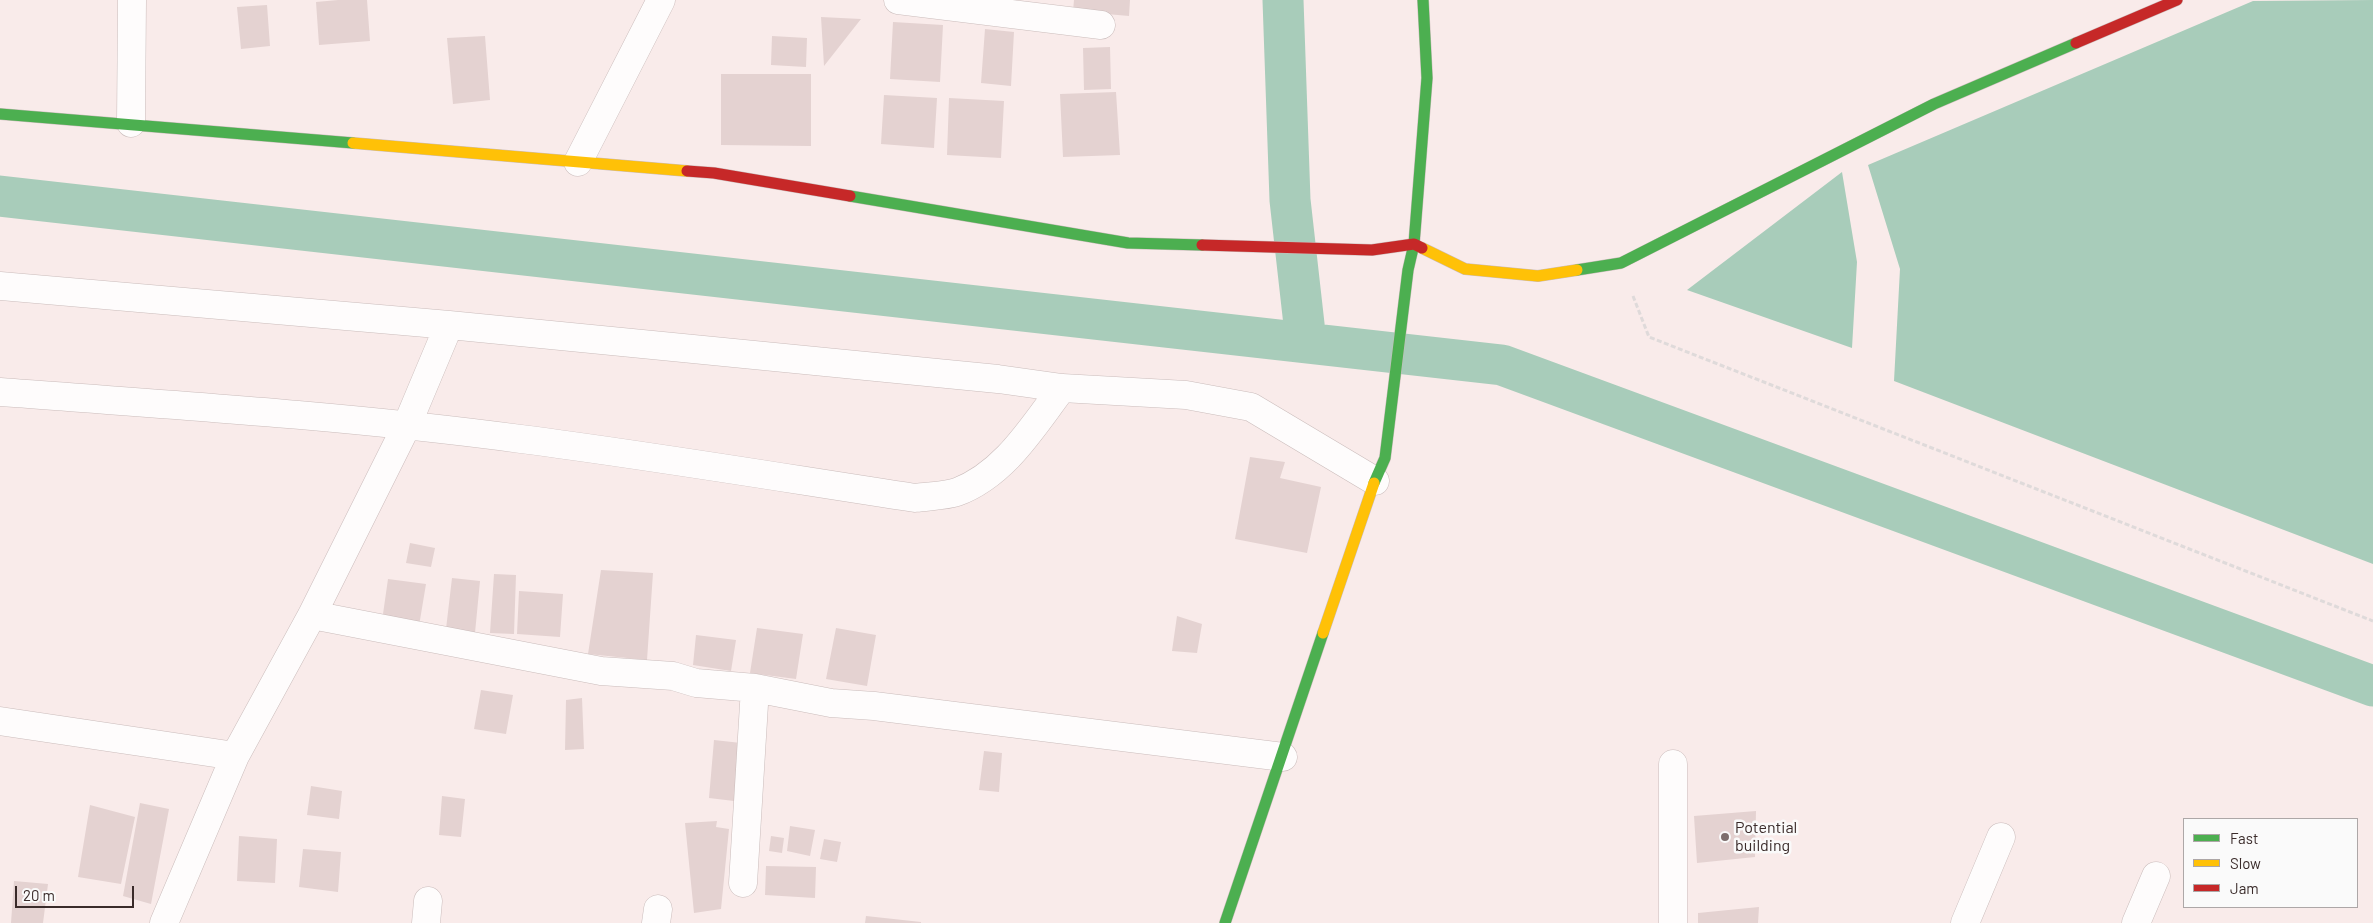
<!DOCTYPE html>
<style>
body{margin:0}
#map{position:relative;width:2373px;height:923px;overflow:hidden;background:#f9ebea;font-family:Barlow,sans-serif}
canvas{display:block}
.legend{position:absolute;left:2183px;top:818px;width:175px;height:90px;box-sizing:border-box;background:#fafafa;border:1px solid #ada7a7;margin:0;padding:6px 9px;list-style:none;font-size:15px;color:#3a2b2a}
.legend li{display:flex;align-items:center;gap:10px;height:25px}
.legend b{width:25px;border:1px solid #ada7a7}
.scale{position:absolute;left:15px;top:886px;width:119px;height:22px;box-sizing:border-box;border:2px solid #3a2b2a;border-top:0;padding-left:6px;font-size:15px;line-height:18px;white-space:nowrap;color:#3a2b2a;-webkit-text-stroke:4px #fafafa;paint-order:stroke}
</style>
<div id="map">
<canvas width="2373" height="923"></canvas>
<ul class="legend">
<li><b style="height:6px;background:#4caf50"></b>Fast</li>
<li><b style="height:6px;background:#ffc107"></b>Slow</li>
<li><b style="height:6px;background:#c62828"></b>Jam</li>
</ul>
<div class="scale">20 m</div>
</div>
<script>
const c = document.querySelector('canvas').getContext('2d');
c.lineJoin = 'round';
function paint(path, color) {
  c.fillStyle = color;
  c.fill(path, 'evenodd');
}
function trace(path, color, width, dash) {
  c.strokeStyle = color;
  c.lineWidth = width;
  c.lineCap = dash ? 'butt' : 'round';
  c.setLineDash(dash || []);
  c.stroke(path);
}
function drawText(font, color, halo, rows, align = 'center') {
  c.font = font + ' Barlow,sans-serif';
  c.lineWidth = 5;
  c.setLineDash([]);
  c.textBaseline = 'middle';
  c.strokeStyle = halo;
  c.fillStyle = color;
  for (const [text, x, y, turn = 0] of rows) {
    c.save();
    c.translate(x, y);
    c.rotate((+turn || 0) * Math.PI / 180);
    c.textAlign = isNaN(turn) ? turn : align;
    if (halo) c.strokeText(text, 0, 0);
    c.fillText(text, 0, 0);
    c.restore();
  }
}
const water = new Path2D(`
 M2373,0v564l-479,-183 6,-112 -32,-104 385,-164z
 M1842,172l15,90 -5,86 -165,-58z`);
const canal = new Path2D(`
 M1283,0l7,200 16,142
 M0,196l1502,169 871,321`);
const building = new Path2D(`
 M338,0h29l3,41 -51,4 -3,-43z
 M1074,0h56l-1,16 -56,-5z
 M267,5l3,41 -29,3 -4,-42z
 M821,17l40,2 -37,47z
 M893,22l50,3 -3,57 -50,-3z
 M985,29l29,3 -3,54 -30,-3z
 M485,36l5,64 -37,4 -6,-66z
 M772,36l35,2 -1,29 -35,-2z
 M1110,47l1,42 -27,1 -1,-42z
 M721,74h90v72l-90,-1z
 M1116,92l4,63 -57,2 -3,-63z
 M884,95l53,3 -3,50 -53,-4z
 M949,98l55,3 -3,57 -54,-3z
 M1250,457l35,5 -5,16 41,9 -14,66 -72,-14z
 M410,543l25,5 -4,19 -25,-4z
 M601,570l52,3 -6,87 -59,-6z
 M494,574l22,1 -2,59 -24,-1z
 M452,578l28,3 -5,52 -29,-4z
 M388,579l38,5 -7,42 -37,-5z
 M519,591l44,3 -3,43 -43,-3z
 M1177,616l25,8 -5,29 -25,-2z
 M757,628l46,6 -7,45 -46,-6z
 M836,628l40,7 -9,51 -41,-7z
 M696,635l40,5 -5,31 -38,-6z
 M481,690l32,5 -7,39 -32,-5z
 M582,698l2,51 -19,1 1,-50z
 M714,740l27,3 -7,58 -25,-3z
 M984,751l18,2 -3,39 -20,-2z
 M311,786l31,5 -3,28 -32,-4z
 M442,796l23,3 -4,38 -22,-2z
 M140,803l29,6 -18,95 -28,-8z
 M90,805l45,12 -14,67 -43,-7z
 M1756,811l-1,46 -58,6 -3,-47z
 M717,821l-1,6 13,2 -8,80 -27,4 -9,-90z
 M790,826l25,4 -5,26 -23,-5z
 M239,836l38,3 -2,44 -38,-2z
 M771,836l13,2 -2,15 -13,-2z
 M824,839l17,3 -4,20 -17,-3z
 M303,849l38,3 -3,40 -39,-5z
 M766,866l50,1 -1,31 -50,-3z
 M14,881l34,3 -5,39h-32z
 M1759,907l-1,16h-60v-10z
 M866,916l55,6v1h-56z`);
const path = new Path2D(`
 M1633,296l16,41 724,284`);
const street = new Path2D(`
 M898,0l203,25
 M131,123l1,-123
 M578,162l83,-162
 M0,286l449,39 549,54 64,9 124,7 65,12 124,74
 M0,392c174,13 348,24 521,47 132,17 263,39 394,59 14,-2 30,-2 42,-6 48,-18 76,-66 105,-104
 M312,615l289,56 72,5 23,7 59,5 76,15 43,3 409,51
 M0,721l235,35
 M1673,764v159
 M743,883l12,-195
 M164,923l71,-167 77,-141 95,-190 42,-100
 M426,923l2,-22
 M656,923l2,-14
 M1965,923l36,-86
 M2136,923l20,-47`);
const fast = new Path2D(`
 M0,114l353,29
 M850,196l278,47 74,2
 M1577,270l44,-7 313,-159 142,-61
 M1374,483l11,-25 23,-188 6,-26 13,-166 -4,-78
 M1225,923l98,-290`);
const slow = new Path2D(`
 M353,143l334,28
 M1422,248l43,21 73,7 39,-6
 M1323,633l51,-150`);
const jam = new Path2D(`
 M2076,43l101,-43
 M687,171l27,2 136,23
 M1202,245l170,5 42,-6 8,4`);
const markers = [
 [1725,837,5,"#7d6e6d"]
];
const poiNames = [
 ["Potential",1735,828],
 ["building",1735,846]
];
paint(water, '#a8ccba');
trace(canal, '#a8ccba', 41);
paint(building, '#e4d2d1');
trace(street, '#cabcbb', 29);
trace(fast, '#cabcbb', 12);
trace(slow, '#cabcbb', 12);
trace(jam, '#cabcbb', 12);
trace(path, '#dfdada', 3, [5, 2.5]);
trace(street, '#fefcfc', 28);
trace(fast, '#4caf50', 11);
trace(slow, '#ffc107', 11);
trace(jam, '#c62828', 11);
for (const [x, y, r, color] of markers) {
  const dot = new Path2D();
  dot.arc(x, y, r, 0, 2 * Math.PI);
  c.fillStyle = color;
  c.fill(dot);
  trace(dot, '#fafafa', 2);
}
drawText('16px', '#3a2b2a', '#fafafa', poiNames, 'left');
</script>
